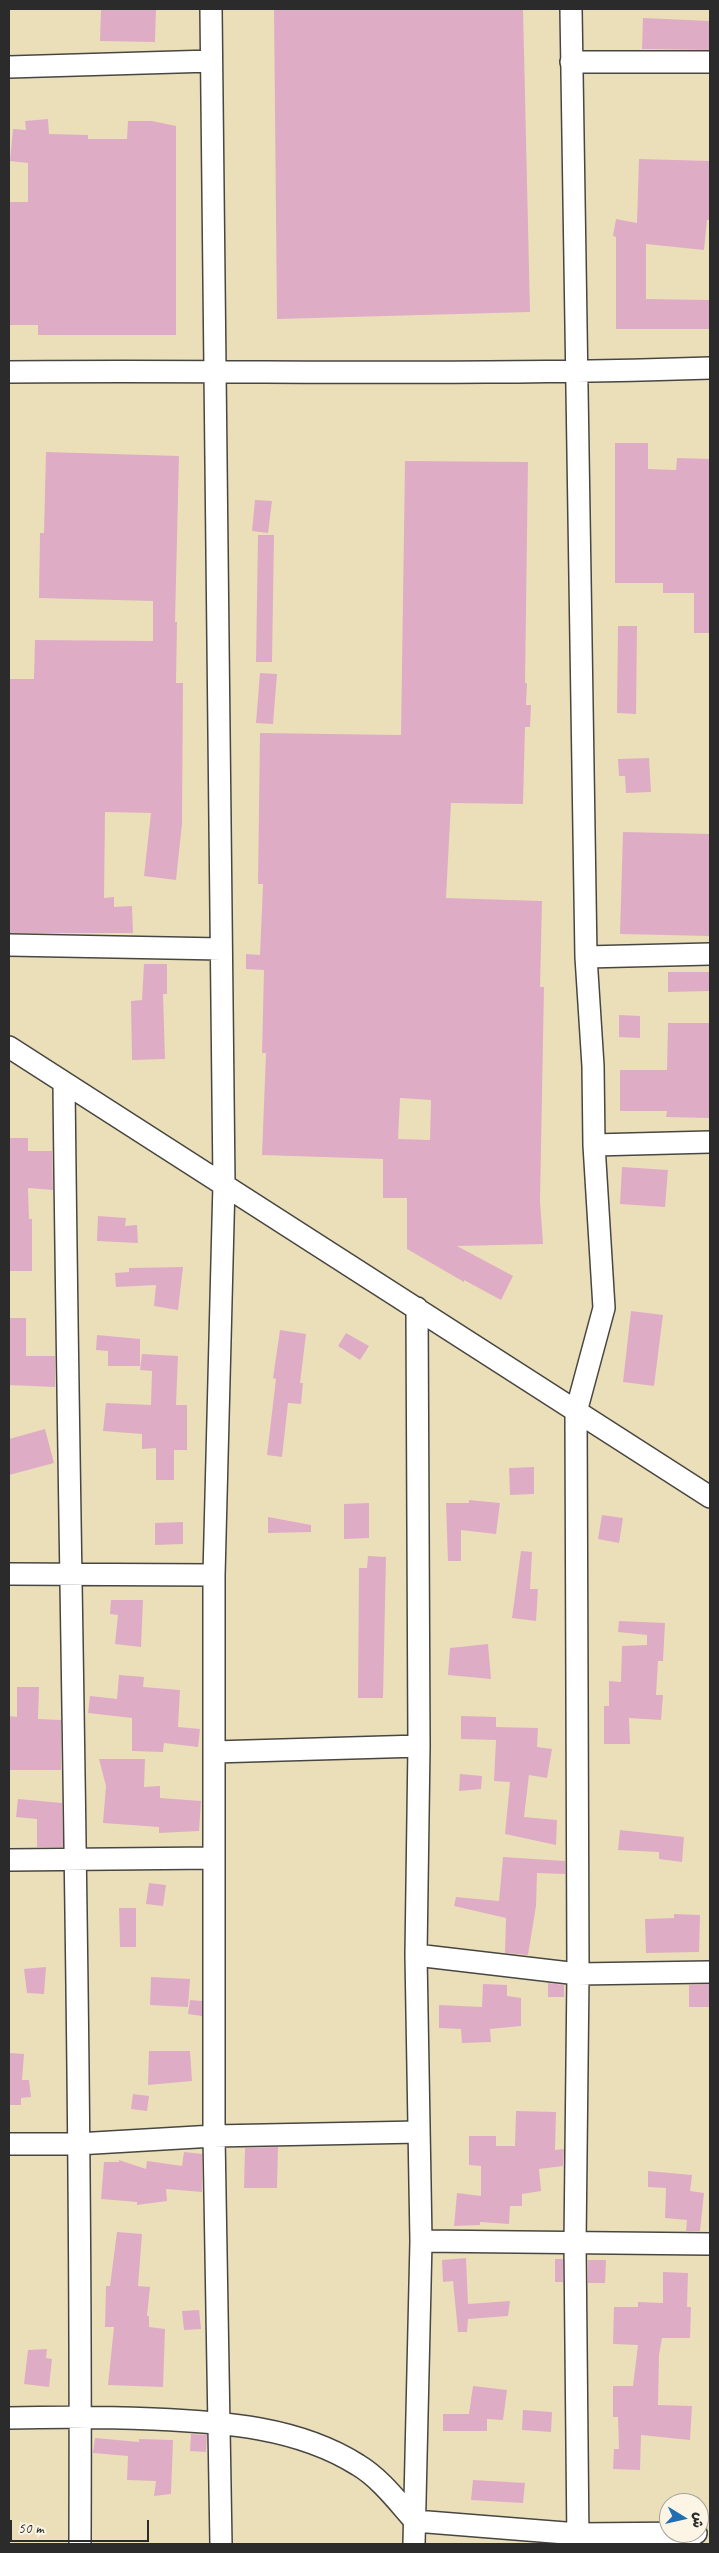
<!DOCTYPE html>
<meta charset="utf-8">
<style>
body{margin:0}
#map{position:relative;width:719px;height:2553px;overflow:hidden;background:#ebdfba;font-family:Caveat,"Playpen Sans Arabic",sans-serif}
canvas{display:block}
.frame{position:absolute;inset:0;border:10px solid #2b2b2b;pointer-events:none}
.north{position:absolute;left:659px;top:2493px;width:50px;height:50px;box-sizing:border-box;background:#fcf5e5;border:1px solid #a8a49b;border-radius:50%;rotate:99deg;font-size:14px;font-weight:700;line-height:20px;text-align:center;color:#2b2b2b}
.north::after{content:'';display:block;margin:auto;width:18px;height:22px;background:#1f6fb2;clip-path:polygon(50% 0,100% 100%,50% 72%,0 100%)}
.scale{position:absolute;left:10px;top:2520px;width:139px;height:22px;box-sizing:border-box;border:2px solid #2b2b2b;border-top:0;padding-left:6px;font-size:15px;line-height:18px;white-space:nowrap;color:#2b2b2b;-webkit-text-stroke:4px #fcf5e5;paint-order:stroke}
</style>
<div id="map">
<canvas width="719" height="2553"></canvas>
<div class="frame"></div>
<div class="north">ش</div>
<div class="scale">50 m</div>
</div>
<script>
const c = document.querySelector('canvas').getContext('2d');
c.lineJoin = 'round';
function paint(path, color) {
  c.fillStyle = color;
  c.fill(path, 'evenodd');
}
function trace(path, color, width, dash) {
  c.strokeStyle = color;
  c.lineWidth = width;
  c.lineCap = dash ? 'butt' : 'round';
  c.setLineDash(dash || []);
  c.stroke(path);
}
const building = new Path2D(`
 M101,9h55l-1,33 -55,-1z
 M274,9h249l7,303 -253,7z
 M643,18l67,3v29l-68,-1z
 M48,119l1,15 39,1v4h39l1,-18h24l24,5v209h-138v-10h-29v-123h19v-39l-18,-2 3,-32 13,1 -1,-9z
 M639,159l71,2v59h-3l-3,30 -58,-6v55l64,1v29h-94v-92l-3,-1 3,-17 21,4z
 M615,443h33v26l28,1 1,-12 33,1v174h-16v-40h-31v-10h-48z
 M46,452l133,4 -4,166h2l-1,61h7l-1,141 -6,56 -32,-4 7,-63 -46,-1 -1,86 10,-1v10l18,-1 1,27h-124v-254h25l1,-39 118,1v-40l-114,-3 1,-65h4z
 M405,461l123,1 -3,221h2l-1,22h5l-1,22h-5l-2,77 -72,-1 -5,95 96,3 -2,86h4l-4,214 3,43 -86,2 56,30 -12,24 -37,-20v2l-57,-33v-51h-24v-39l-121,-4 4,-102h-4l2,-83 -18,-1v-15l14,1 3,-71h-5l2,-151 141,2zM400,1098l31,2 -1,40 -32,-1z
 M255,500l17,1 -4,32 -16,-2z
 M258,535h16l-2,127h-16z
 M618,626h19l-1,88 -19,-1z
 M260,673l17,1 -4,50 -17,-1z
 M649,758l2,34 -25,1 -1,-17h-6l-1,-17z
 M623,832l87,2v102l-90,-2z
 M144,964h23v30h-4l2,65 -33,1 -1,-59 11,-1z
 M668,972h42v19l-42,1z
 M619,1015l21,1v22l-21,-1z
 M668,1023h42v95l-44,-1 1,-6h-47v-41h47z
 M9,1138h19v13h24l1,39 -25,-2 1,31h3v52h-23z
 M622,1167l46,3 -3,37 -45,-3z
 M98,1216l28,2 -1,8 12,-1 1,18 -41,-2z
 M183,1267l-5,43 -24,-4 2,-21 -40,2 -1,-14 14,-1v-4z
 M631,1311l32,4 -9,71 -31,-4z
 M9,1318h17v38h29v31l-46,-2z
 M280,1330l26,4 -6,49h3l-2,21 -13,-1 -6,54 -15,-2 9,-76 -3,-1z
 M346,1333l23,13 -9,14 -22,-14z
 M97,1335l43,4v27h-32v-15l-12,-1z
 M142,1354l36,2 -2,49h11v45h-13v30h-18v-32l-14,1v-15l-39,-3 3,-28 45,2 1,-34 -12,-1z
 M45,1429l9,34 -45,12v-36z
 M534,1467v27l-24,1 -1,-27z
 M469,1500l31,3 -4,31 -35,-4v31h-13l-2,-58h23z
 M369,1503v35l-25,1v-35z
 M602,1515l21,3 -4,25 -21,-4z
 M268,1517l43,8v7l-43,1z
 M183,1522v22l-28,1v-22z
 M521,1551l11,1 -2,37h8l-2,32 -24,-3z
 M368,1556l18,1 -3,141h-25l1,-130h8z
 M111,1600h32l-2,47 -26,-3 3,-29 -8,-1z
 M619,1621l46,2 -2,38h-5l-2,34h7l-2,25 -32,-2 1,26h-26v-38h5v-25l12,1 1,-36 25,-1v-10l-29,-3z
 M488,1644l3,35 -43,-4 2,-27z
 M119,1675l25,2 -1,10 37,3 -2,37 22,2 -2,18 -34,-4 -1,9 -31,-1v-33l-44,-5 2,-17 27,3z
 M17,1687h22l-1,32 23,1v50h-52v-54l8,1z
 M461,1716l35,1v10l42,1 -1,19 15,2 -5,29 -18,-3 -5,42 33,3 -1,25 -51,-11 5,-52 -16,-1 2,-41 -35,-1z
 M99,1759h46l-1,28 16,-1v12l41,3 -2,30 -40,2v-6l-56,-4 3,-37z
 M460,1774l22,2 -1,13 -22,2z
 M18,1799l44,4 1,44h-26v-28l-21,-2z
 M620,1830l64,7 -2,25 -23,-3v-7l-41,-2z
 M503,1857l62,4v13l-28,-1 -1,33 -8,49 -23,-2 1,-35 -52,-12 2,-9 43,4z
 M149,1883l17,2 -3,21 -17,-2z
 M119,1908h17v39h-16z
 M674,1914l26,1 -1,37 -53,1 -1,-34 29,-1z
 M46,1967l-2,27 -17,-1 -3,-24z
 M151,1977l39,2 -2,28 -38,-2z
 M548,1983l16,2v12h-16z
 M483,1984l24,1v11l14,2v28l-31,3 1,13 -29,1 -1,-14 -22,-1v-23l43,2z
 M710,1984v23h-21v-22z
 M190,2000l12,1v15l-14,-2z
 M149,2051h41l2,30 -44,4z
 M9,2053l15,1 -2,26h7l2,17 -10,1v7h-12z
 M133,2094l16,2 -2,15 -16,-2z
 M516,2111l40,1 -1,38 9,-1 -1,17 -24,3 2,22 -19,3v12h-12l-1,18 -29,-2v3l-26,1 3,-33 24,3v-30l-12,-1v-29h27v10h19z
 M278,2147l-1,41h-33l1,-40z
 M184,2152l18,2v38l-36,-3 1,12 -30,4v-3l-36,-3 3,-37h15v-2l27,9 1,-8 35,5z
 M648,2171l44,4 -2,16 14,2 -4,38h-14l1,-11 -22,-2 1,-30 -18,-1z
 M117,2232l25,2 -4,52 12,1 -3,29h2v11l16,2 -2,58 -55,-2 6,-58h-9l1,-41h4z
 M466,2258l2,46 42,-3 -2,15 -40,3 -1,13h-9l-5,-51 -10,1 -1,-22z
 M555,2259h8v23h-8z
 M588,2260h18l-1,23h-17z
 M663,2272l25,1 -1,34h4l-1,31h-28l-3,17 -1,50 34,1 -2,34 -49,-5 -1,35 -27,-1 1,-20h5l-1,-32h-5v-31h20l5,-41 -25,-1 1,-37h24v-5l25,1z
 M199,2310l2,19 -17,1 -2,-19z
 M47,2349l-1,9 6,1 -3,28 -25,-3 4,-34z
 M473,2386l34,4 -4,30 -16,-1v12h-44v-17h26z
 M523,2410l29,2 -1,20 -29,-2z
 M191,2434l16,1 -1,17 -16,-1z
 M95,2438l44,4v-3l34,1 -2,54 -17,2 2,-15 -29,-1 1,-24 -35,-3z
 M473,2480l52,3 -2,20 -52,-3z`);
const street = new Path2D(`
 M211,9l13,1174 -10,392v561l7,408
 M571,9l15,948 7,109 1,79 10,163 -28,104 2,562 -3,270 3,300
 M571,62h139
 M9,67l202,-6
 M9,372c234,-2 468,4 701,-4
 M9,945l212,4
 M586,957l124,-3
 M9,1047l701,450
 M64,1083c5,487 18,974 16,1461
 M594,1145l116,-3
 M9,1574l205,1
 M214,1752l205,-6
 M9,1860l205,-2
 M416,1955l162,19 132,-2
 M9,2144h68l137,-8 205,-4
 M421,2241l289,3
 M9,2418c48,-1 96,-1 144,1 70,3 145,8 205,46 22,13 40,37 57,56l163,13 118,-1
 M414,2544l7,-303 -5,-286 3,-209 -2,-438`);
paint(building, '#dfacc6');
trace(street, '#484640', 24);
trace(street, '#fff', 21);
</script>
